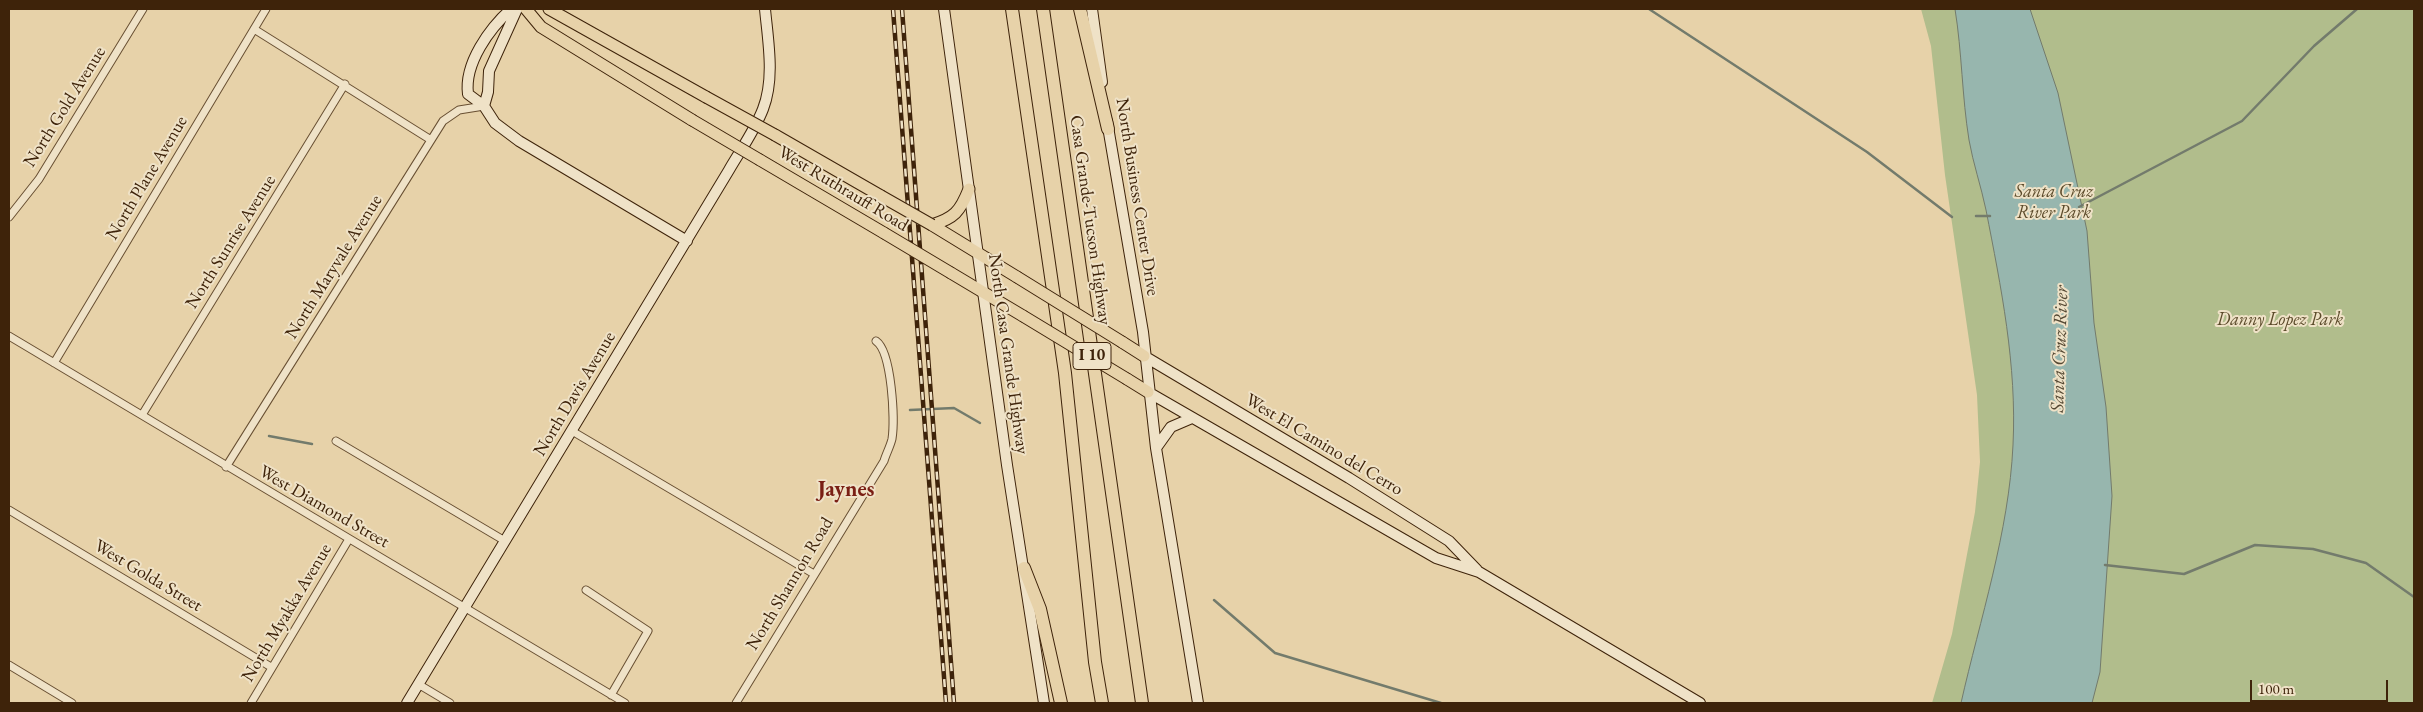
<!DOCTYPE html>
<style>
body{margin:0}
#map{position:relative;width:2423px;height:712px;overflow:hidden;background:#e7d2a9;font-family:"EB Garamond",serif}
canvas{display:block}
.frame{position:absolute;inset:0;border:10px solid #3e230a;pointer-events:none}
.scale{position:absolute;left:2250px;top:680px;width:138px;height:22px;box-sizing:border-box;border:2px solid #3e230a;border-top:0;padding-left:6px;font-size:15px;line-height:18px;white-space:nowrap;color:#3e230a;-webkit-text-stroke:4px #efe2c7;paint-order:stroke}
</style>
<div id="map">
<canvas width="2423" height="712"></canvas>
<div class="frame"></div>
<div class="scale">100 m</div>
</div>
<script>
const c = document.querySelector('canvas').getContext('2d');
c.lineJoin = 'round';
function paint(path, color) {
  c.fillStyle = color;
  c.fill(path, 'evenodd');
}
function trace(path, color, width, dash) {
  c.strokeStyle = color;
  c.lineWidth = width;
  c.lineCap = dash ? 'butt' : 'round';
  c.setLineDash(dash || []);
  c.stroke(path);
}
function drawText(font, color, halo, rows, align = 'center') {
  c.font = font + ' "EB Garamond",serif';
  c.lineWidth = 4;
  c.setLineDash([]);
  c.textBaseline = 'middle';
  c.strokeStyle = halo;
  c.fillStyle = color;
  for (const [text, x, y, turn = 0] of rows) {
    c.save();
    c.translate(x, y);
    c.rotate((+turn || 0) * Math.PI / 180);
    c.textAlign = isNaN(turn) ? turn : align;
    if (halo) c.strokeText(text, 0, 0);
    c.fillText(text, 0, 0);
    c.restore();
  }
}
const green = new Path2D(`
 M1921,9h493v694h-482l20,-69 23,-122 5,-50 -3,-67 -32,-220 -14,-129z`);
const water = new Path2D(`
 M1955,9h75l28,84 29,138 7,92 12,84 6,89 -12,176 -8,31h-131c19,-84 48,-171 52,-258 4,-80 -12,-158 -27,-235 -5,-24 -13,-47 -17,-70 -7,-43 -7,-88 -14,-131z`);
const stream = new Path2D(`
 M1649,9l218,143 85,65
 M2079,207l163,-86 72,-75 43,-37
 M1976,216h14
 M910,410l44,-2 26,15
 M269,436l43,8
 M2105,565l79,9 71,-29 58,4 53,14 48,34
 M1214,600l61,53 166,50`);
const street = new Path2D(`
 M254,29l177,111
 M9,217l30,-38 104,-170
 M9,336l616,367
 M54,363l212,-354
 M142,415l203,-331
 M572,431l242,143
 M336,441l169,100
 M226,467l217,-346 16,-11 25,-4
 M9,510l262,157
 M586,590l62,41 -37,64
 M9,665l63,38
 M418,684l32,19
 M251,703l98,-164
 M736,703l148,-242c2,-7 6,-14 8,-22 3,-19 0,-87 -16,-98`);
const secondary = new Path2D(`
 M511,9c-21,19 -47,54 -43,85l16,12 11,17 24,18 168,100
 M944,9l63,456 37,238
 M1092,9l10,73
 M484,106l4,-14 1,-21 28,-62
 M1107,121l36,211 13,116 42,255
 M1144,356l205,122 100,63 28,29
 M1148,392l288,166 43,14 221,131
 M1156,448l15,-21 21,-9
 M407,703l322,-533c11,-19 26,-40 34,-61 12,-31 5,-68 2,-100`);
const primary = new Path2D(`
 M526,9l15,18 151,93
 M549,9l157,88
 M775,135l106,61
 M760,160l124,73
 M932,225l85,52
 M932,225c22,-7 28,-13 37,-36
 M951,273l72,43
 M1122,342l22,14
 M1127,379l21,13`);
const highway = new Path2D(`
 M1012,9l53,364 30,289 7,41
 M1043,9l99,694
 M1080,9l28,120
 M1024,568l16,41 21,94`);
const rail = new Path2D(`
 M893,9l53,694
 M902,9l52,694`);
const primaryBridge = new Path2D(`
 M706,97l69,38
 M692,120l68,40
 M881,196l51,29
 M884,233l67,40
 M1017,277l105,65
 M1023,316l104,63`);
const shields = [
 [1092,356,38]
];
const shieldNames = [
 ["I 10",1092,356]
];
const streetNames = [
 ["North Gold Avenue",65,107,-58],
 ["North Plane Avenue",147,178,-59],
 ["West Ruthrauff Road",843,189,31],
 ["North Business Center Drive",1137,197,81],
 ["Casa Grande-Tucson Highway",1090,220,82],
 ["North Sunrise Avenue",231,242,-58],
 ["North Maryvale Avenue",334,267,-58],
 ["North Casa Grande Highway",1008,354,82],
 ["North Davis Avenue",575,394,-59],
 ["West El Camino del Cerro",1324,445,31],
 ["West Diamond Street",324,507,30],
 ["West Golda Street",148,576,31],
 ["North Shannon Road",790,584,-59],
 ["North Myakka Avenue",287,613,-59]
];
const parkNames = [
 ["Santa Cruz",2054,192],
 ["River Park",2054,213],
 ["Danny Lopez Park",2280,320]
];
const waterNames = [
 ["Santa Cruz River",2060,349,-88]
];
const districtNames = [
 ["Jaynes",846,490]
];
paint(green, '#b1bd8c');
paint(water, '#97b6ae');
trace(water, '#737b6c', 1);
trace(stream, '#737b6c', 2.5);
trace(street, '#684f32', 9);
trace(secondary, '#3e230a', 12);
trace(primary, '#3e230a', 13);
trace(highway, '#3e230a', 14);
trace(street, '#efe2c7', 7);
trace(secondary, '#efe2c7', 10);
trace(primary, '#e7d2a9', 11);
trace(highway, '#e7d2a9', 12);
trace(rail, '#3e230a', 4.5);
trace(rail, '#efe2c7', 2.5, [8]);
trace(primaryBridge, '#3e230a', 13, []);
trace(primaryBridge, '#e7d2a9', 11);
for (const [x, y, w] of shields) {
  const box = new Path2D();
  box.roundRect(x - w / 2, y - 13.5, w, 27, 4);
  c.fillStyle = '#efe2c7';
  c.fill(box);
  trace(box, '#3e230a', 1);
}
drawText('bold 16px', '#3e230a', null, shieldNames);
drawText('18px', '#3e230a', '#efe2c7', streetNames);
drawText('italic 18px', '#5b4a2a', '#efe2c7', parkNames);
drawText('italic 19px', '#544833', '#efe2c7', waterNames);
drawText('bold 22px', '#7a1f14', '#efe2c7', districtNames);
</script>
